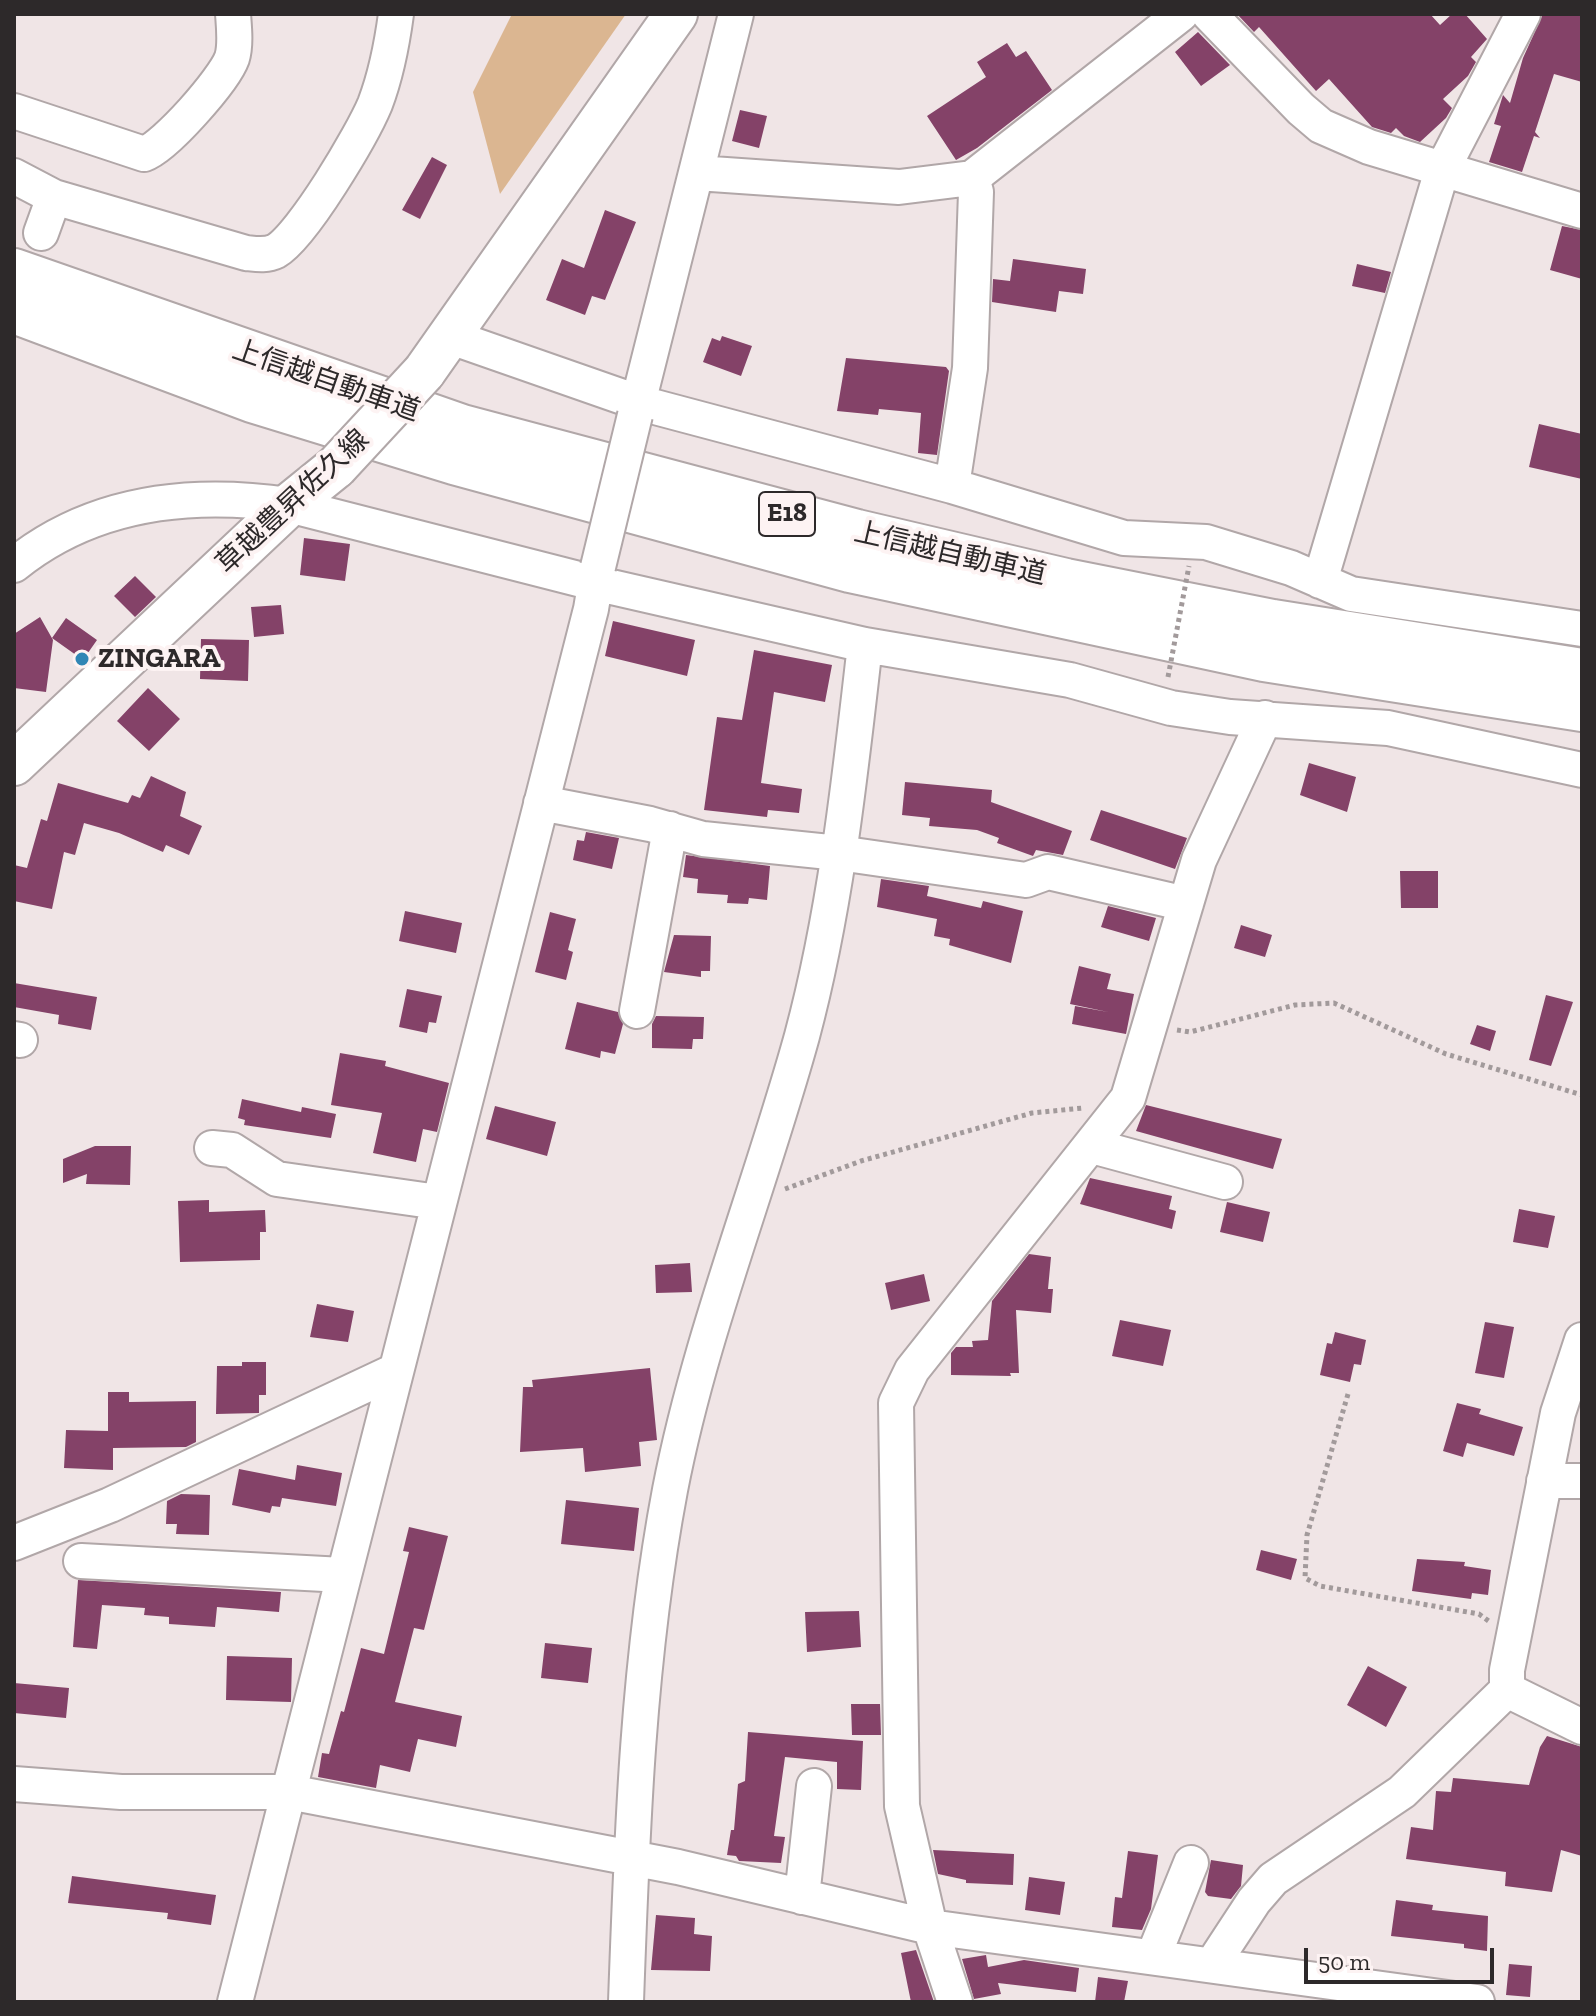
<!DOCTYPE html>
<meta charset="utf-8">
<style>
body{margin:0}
#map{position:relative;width:1596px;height:2016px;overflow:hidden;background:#f0e5e6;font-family:"Zilla Slab",serif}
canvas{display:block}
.frame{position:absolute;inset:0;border:16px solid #2d292a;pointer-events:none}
.scale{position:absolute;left:1304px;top:1948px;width:190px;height:36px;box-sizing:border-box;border:4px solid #2d292a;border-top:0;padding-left:10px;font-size:24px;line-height:28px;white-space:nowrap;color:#2d292a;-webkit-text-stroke:6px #fdf3f3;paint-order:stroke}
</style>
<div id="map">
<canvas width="1596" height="2016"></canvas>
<div class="frame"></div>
<div class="scale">50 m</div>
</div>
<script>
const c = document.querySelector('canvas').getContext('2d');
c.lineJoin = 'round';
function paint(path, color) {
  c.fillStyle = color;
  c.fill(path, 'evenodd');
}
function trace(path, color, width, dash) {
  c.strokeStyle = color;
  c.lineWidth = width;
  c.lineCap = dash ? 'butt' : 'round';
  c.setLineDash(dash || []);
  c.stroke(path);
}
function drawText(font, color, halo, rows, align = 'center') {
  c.font = font + ' "Zilla Slab","Noto Sans JP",serif';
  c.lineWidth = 8;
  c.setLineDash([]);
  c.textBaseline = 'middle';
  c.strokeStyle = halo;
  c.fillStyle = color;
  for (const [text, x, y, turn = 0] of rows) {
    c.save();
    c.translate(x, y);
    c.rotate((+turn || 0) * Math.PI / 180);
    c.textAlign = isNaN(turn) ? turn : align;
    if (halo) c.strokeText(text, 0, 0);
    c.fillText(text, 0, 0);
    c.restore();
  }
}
const green = new Path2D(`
 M512,14h114l-126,180 -27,-102z`);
const building = new Path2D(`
 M1237,14h193l10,11 12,-11h13l22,25 -16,18 5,5 -8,14 -25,23 9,9 -6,10 -26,24 -16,-6 -8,-8 -5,5 -19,-6 -43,-48 -13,12 -57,-64 -5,5z
 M1543,14h39v68l-28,-8 -19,58 5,6 -6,-2 -12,36 -33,-10 12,-36 -7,-2 9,-29 7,8 13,-45z
 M1198,32l32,33 -29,21 -26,-34z
 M1007,43l9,14 10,-6 26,39 -75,58 -21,12 -29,-44 59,-39 -9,-15z
 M740,110l27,6 -8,32 -27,-7z
 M432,157l15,8 -27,54 -18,-9z
 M605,210l31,12 -31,78 -13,-4 -7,19 -39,-15 16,-41 22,9z
 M1562,226l20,4v49l-32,-9z
 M1013,259l73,10 -3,25 -24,-3 -3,21 -64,-10 1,-23 17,2z
 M1357,264l34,8 -6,21 -33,-7z
 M722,336l30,10 -11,30 -38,-14 9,-24 8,3z
 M846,358l100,9 3,4 -12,84 -19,-2 3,-40 -42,-4 -1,6 -41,-4z
 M1539,424l43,10v45l-53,-12z
 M304,538l46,6 -5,37 -45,-6z
 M135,576l21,21 -21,20 -21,-21z
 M281,605l3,29 -30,3 -3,-30z
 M40,617l13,23 -7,52 -32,-4v-54z
 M66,618l31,22 -14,20 -31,-22z
 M613,621l82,19 -8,36 -82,-20z
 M201,639l48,1 -1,41 -48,-2z
 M754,650l78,15 -7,37 -51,-10 -13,91 41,6 -3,24 -31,-3 -1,7 -63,-7 13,-93 25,3z
 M148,688l32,31 -31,32 -32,-30z
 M1309,763l47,14 -9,35 -47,-17z
 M151,776l35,16 -6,24 22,10 -13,29 -23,-10 -3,7 -44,-19 -35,-10 -9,32 -11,-3 -12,57 -38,-8v-36l13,3 14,-49 6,2 11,-38 70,20 4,-8 8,3z
 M905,782l87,8 -1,12 81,29 -9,24 -27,-5 -3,6 -36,-13 2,-5 -22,-8 -48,-4 1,-8 -28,-3z
 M1101,810l86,28 -12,31 -85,-29z
 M586,832l33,6 -7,31 -39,-9 4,-20 7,1z
 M686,855l84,11 -3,34 -18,-2 -1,6 -21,-1 1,-8 -31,-2 1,-14 -15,-2z
 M1400,871h38v37h-37z
 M881,879l48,7 -2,10 54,12 2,-7 40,10 -12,52 -62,-18 1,-6 -16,-3 3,-17 -60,-12z
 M1108,906l48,12 -7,23 -48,-14z
 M405,911l57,12 -6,30 -57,-12z
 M550,912l26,7 -8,31 5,2 -7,28 -31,-8z
 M1241,925l31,10 -7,22 -31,-9z
 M674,935l37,1 -1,35h-9v6l-37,-5z
 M1079,966l32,8 -4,15 27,5 -8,40 -54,-10 3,-18 33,6 -38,-8z
 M14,983l83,14 -6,33 -33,-6 1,-9 -45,-8z
 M407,989l35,7 -6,27 -7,-1 -2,11 -28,-6z
 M1546,995l27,7 -22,64 -22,-6z
 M577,1002l41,10 5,12 -8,30 -14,-3 -1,7 -35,-9z
 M656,1016l48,1 -1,22h-10l-1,10 -40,-1v-24z
 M1477,1025l19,6 -6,20 -20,-7z
 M340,1053l46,8 -1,5 64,17 -12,49 -14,-3 -7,33 -43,-9 9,-40 -51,-8z
 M242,1099l59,13 1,-5 34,7 -5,24 -87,-13 1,-5 -7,-2z
 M1146,1105l136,34 -9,30 -137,-38z
 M495,1106l61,16 -9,34 -61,-17z
 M95,1146h36l-1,39 -44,-1 1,-10 -24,9v-24z
 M1090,1178l82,18 -3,13 7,2 -4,18 -92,-25z
 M209,1200v12l56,-2 1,22h-6v28l-80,2 -2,-61z
 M1227,1202l43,10 -7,30 -43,-10z
 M1519,1209l36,7 -7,32 -35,-6z
 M1029,1254l22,3 -3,32h5l-2,24 -35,-3 3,63h-9l1,3 -60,-1v-22l5,-6h17l-1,-6 16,-1 4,-39z
 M690,1263l2,29 -36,1 -1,-28z
 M924,1274l6,27 -39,9 -6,-27z
 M317,1304l37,7 -6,31 -38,-5z
 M1120,1320l51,10 -8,36 -51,-10z
 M1485,1322l29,5 -10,51 -29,-5z
 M1335,1332l31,8 -5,25 -7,-1 -4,18 -30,-7 7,-32 5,1z
 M242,1362h24v33h-7v18l-43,1 1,-48h25z
 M650,1368l7,72 -18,2 2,24 -56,6 -2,-24 -63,4 3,-65h10l-1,-7z
 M108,1392h21v10l67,-1v41l-10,5 -73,1v22l-49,-2 2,-38 42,1z
 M1457,1403l24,6 -2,5 44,13 -9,29 -47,-13 -4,14 -20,-6z
 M297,1465l45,8 -6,33 -54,-8 -2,9 -8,-1 -2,7 -38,-8 7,-36 56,11z
 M181,1494l29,1 -1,40 -33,-1 1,-10h-11l1,-23z
 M566,1500l73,8 -5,43 -73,-7z
 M409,1527l39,9 -24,94 -10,-2 -19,74 67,14 -6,31 -38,-8 -8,33 -30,-7 -4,23 -58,-11 4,-24 7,1 12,-43 3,1 17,-64 23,6 25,-102 -6,-1z
 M1261,1550l36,9 -6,21 -35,-10z
 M1417,1559l48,3 -1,4 27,4 -3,25 -16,-2 -1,6 -59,-8z
 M78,1580l203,12 -2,20 -62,-5 -2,20 -46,-3v-7l-25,-2 1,-7 -43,-3 -5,44 -24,-2z
 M859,1611l2,36 -54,5 -2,-40z
 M545,1643l47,5 -4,35 -47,-5z
 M227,1656l65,2 -1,44 -65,-2z
 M1368,1666l39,21 -21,40 -39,-22z
 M14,1683l55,5 -3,30 -52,-5z
 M851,1704h29l1,31h-29z
 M748,1732l115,9 -2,49 -24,-1v-27l-52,-5 -11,79 11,1 -4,26 -42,-2 -3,-5 -9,-1 4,-25h3l4,-46 7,-3z
 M1547,1736l35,11v109l-21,-6 -9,42 -47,-6 1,-14 -100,-13 5,-32 22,3 3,-39 15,1 2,-14 76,7 11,-38z
 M933,1850l81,4 -1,31 -47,-2v-3l-28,-6z
 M1128,1851l30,4 -7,54 -9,21 -30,-3 3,-30 7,1z
 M1211,1860l32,5 -2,21 -10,13 -23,-3 -3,-4z
 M72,1876l144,19 -5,30 -44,-6 1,-6 -100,-10z
 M1029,1877l36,5 -5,33 -35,-5z
 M1396,1900l37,5 -1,5 56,6 -1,35 -23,-3v-4l-73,-8z
 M656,1915l39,3 -1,16 18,2 -2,35 -59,-1z
 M916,1950l18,52h-23l-10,-49z
 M986,1955l2,12 36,-7 55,8 -3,24 -78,-9 3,11 -27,5 -12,-40z
 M1509,1964l23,2 -2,31 -24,-2z
 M1098,1977l30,4 -4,21h-29z`);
const path = new Path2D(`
 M1177,1030l13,2 105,-27 39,-2 112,51 136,41
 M785,1189l76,-28 171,-48 51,-5
 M1348,1394l-41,141 -2,43 15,8 159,28 11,8`);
const minor = new Path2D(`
 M1209,14l92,95 20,17 48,21 213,64
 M14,111l130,43c21,-7 80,-74 88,-96 4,-13 2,-31 1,-44
 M697,173l202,14 73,-9 209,-164
 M14,176l40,21 192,56c10,1 20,3 30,-2 27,-16 86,-116 99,-147 11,-29 17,-60 21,-90
 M41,233l13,-36
 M451,337l189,66 312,83 172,52 82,4 85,26 60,26 231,35
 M635,415l101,-401
 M952,486l18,-118 6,-176 -4,-14
 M14,565c79,-64 178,-74 275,-60l305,78 271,62 205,35 101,28 59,9 158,11 194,42
 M1320,581l122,-411 81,-156
 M541,803l109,21 53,15 136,14 187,27 22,-8 138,32
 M637,1011l33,-182
 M14,1039l6,1
 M1092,1146l133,36
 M212,1148l20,2 45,29 161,23
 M1582,1340l-24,73 -51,257v20l75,37
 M1544,1481h38
 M14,1543l96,-38 283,-133
 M81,1561l262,14
 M14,1784l107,8h168l389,75 252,60 547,75
 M802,1897l12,-111
 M1153,1957l38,-94
 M1212,1965l42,-64 19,-22 129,-87 105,-102
 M235,2002l356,-1393 7,-42
 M626,2002c6,-171 12,-343 44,-512 30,-155 90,-302 132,-454 34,-127 48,-260 63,-391
 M955,2002l-25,-75 -28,-121 -6,-403 16,-33 216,-272 71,-238 66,-142`);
const major = new Path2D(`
 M424,372l252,-358
 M14,764l275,-259 47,-38`);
const highway = new Path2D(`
 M14,271l448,156 395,105 209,49 207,41 309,49
 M14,311l238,89 202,62 396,108 414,89 318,50`);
const pathBridge = new Path2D(`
 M1168,677l21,-111`);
const minorBridge = new Path2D(`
 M598,567l37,-152`);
const majorBridge = new Path2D(`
 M336,467l88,-95`);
const markers = [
 [82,659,8,"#3086b5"]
];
const shields = [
 [787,514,56]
];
const shieldNames = [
 ["E18",787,514]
];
const streetNames = [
 ["上信越自動車道",326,381,19],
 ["草越豊昇佐久線",293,502,-43],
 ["上信越自動車道",950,554,13]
];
const poiNames = [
 ["ZINGARA",98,659]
];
paint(green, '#dbb691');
paint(building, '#844268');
trace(minor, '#b1a7a8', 38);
trace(major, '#b1a7a8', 46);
trace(highway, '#b1a7a8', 48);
trace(path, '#a29a9b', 5, [4, 4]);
trace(minor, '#fff', 34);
trace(major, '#fff', 42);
trace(highway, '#fff', 44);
trace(minorBridge, '#b1a7a8', 38, []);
trace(majorBridge, '#b1a7a8', 46, []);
trace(pathBridge, '#a29a9b', 5, [4, 4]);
trace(minorBridge, '#fff', 34);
trace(majorBridge, '#fff', 42);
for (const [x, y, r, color] of markers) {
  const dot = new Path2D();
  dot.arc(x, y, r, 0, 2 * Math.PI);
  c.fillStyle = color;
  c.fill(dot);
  trace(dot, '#fdf3f3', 3);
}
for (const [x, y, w] of shields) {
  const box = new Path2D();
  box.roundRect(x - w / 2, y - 22, w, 44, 6);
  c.fillStyle = '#fdf3f3';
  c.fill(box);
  trace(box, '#2d292a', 2);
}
drawText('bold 26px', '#2d292a', null, shieldNames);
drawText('28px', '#2d292a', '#fdf3f3', streetNames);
drawText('bold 28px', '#2d292a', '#fdf3f3', poiNames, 'left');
</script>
